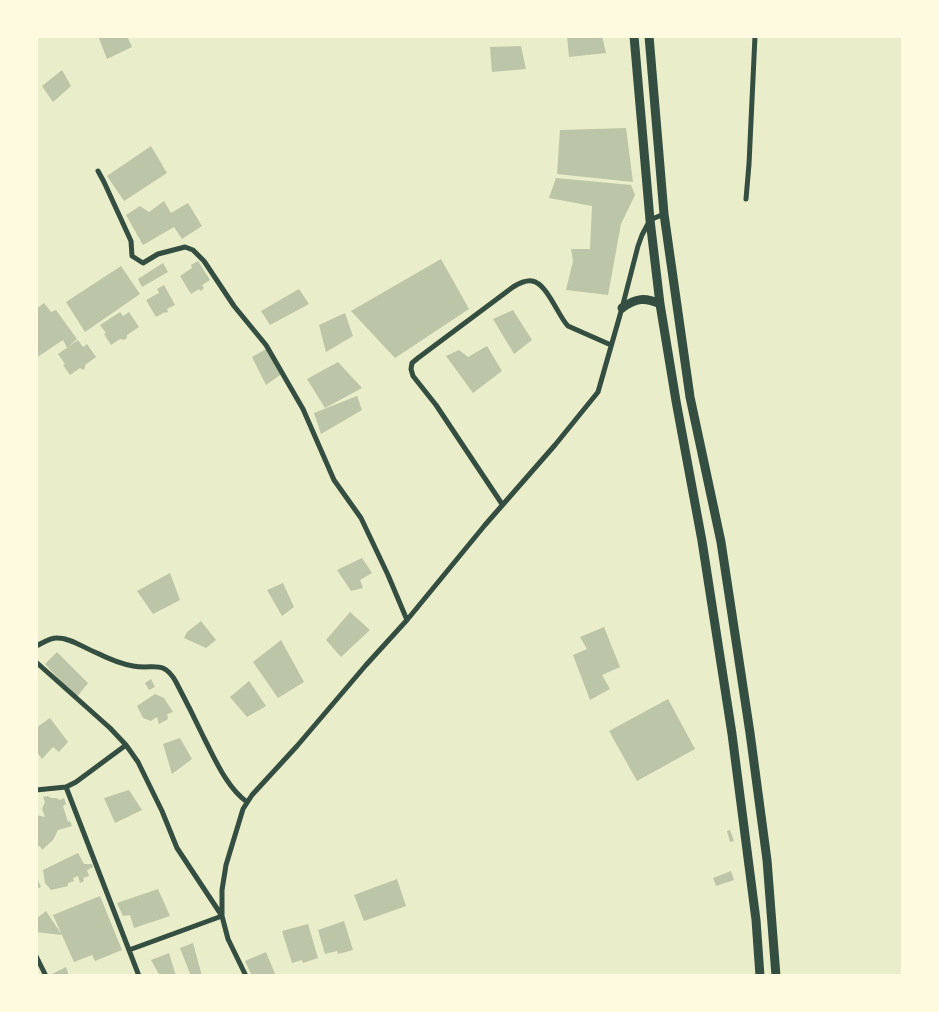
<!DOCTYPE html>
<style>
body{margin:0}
#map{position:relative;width:939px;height:1012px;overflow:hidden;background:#e9edc9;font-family:Ubuntu,sans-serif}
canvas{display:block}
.frame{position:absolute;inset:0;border:38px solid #fefae0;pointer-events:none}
</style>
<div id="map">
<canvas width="939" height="1012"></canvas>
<div class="frame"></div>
</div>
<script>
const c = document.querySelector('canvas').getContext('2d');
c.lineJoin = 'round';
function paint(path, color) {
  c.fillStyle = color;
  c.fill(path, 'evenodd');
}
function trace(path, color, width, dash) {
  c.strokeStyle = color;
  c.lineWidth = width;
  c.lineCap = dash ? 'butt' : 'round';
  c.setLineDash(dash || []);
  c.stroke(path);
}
const building = new Path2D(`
 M98,36h29l5,11 -25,12z
 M567,36h35l4,17 -37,4z
 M521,46l5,23 -34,3 -2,-25z
 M62,70l9,16 -18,16 -11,-16z
 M626,128l7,54 -76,-8 3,-44z
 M151,146l16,27 -43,28 -17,-25z
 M556,178l75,7 4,10 -14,29 -13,71 -42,-5 7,-29 -2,-12h19l2,-43 -43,-8z
 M164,201l7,12 17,-10 14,23 -20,13 -8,-12 -31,18 -17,-30 14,-9 9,6z
 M441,259l28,50 -74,49 -44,-47z
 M198,261l12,19 -8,5 2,3 -3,3 -2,-2 -8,5 -11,-18 12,-8 -1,-3z
 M163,263l5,9 -26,15 -4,-8z
 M121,266l19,28 -55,38 -19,-30z
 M164,285l11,20 -8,4 1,3 -2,1 -1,-1 -9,5 -10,-17 13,-7 -2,-4z
 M299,289l10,15 -39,21 -9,-14z
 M44,303l7,9 5,-2 21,29 -10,9 -4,-8 -27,18v-49z
 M513,310l19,30 -18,14 -21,-35z
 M120,312l3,4 6,-4 10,15 -12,8v3l-3,2 -4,-1 -9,6 -7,-11 2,-1 -6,-8z
 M345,313l8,23 -27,16 -7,-27z
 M78,340l5,7 4,-3 9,13 -11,8v3l-2,2 -3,-2 -10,7 -7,-10 2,-1 -7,-10z
 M487,346l15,25 -29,22 -27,-37 13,-6 9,7z
 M268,348l15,25 -17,12 -14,-28z
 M338,362l24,26 -37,20 -18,-29z
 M357,396l5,14 -41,24 -7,-21z
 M362,558l10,15 -12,7 3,8 -12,3 -14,-21z
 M170,573l10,27 -27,14 -16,-23z
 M283,583l11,24 -12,9 -15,-26z
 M350,612l20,18 -29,27 -15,-17z
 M201,621l15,19 -10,8 -22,-10 3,-6z
 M604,627l16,40 -18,8 8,14 -20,11 -17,-45 14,-6 -7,-12z
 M281,640l23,42 -26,16 -25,-36z
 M57,652l31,31 -12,15 -31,-34z
 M151,679l4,8 -6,3 -4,-7z
 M249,681l17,25 -19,11 -17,-20z
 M155,694l9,4 9,14 -6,2 1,5 -9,5 -2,-7 -6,4 -8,-3 -6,-12z
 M668,699l27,50 -58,32 -28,-50z
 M50,718l18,24 -9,10 -6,-5 -11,12 -6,-8v-23z
 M180,738l12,21 -20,15 -9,-30z
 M129,790l13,20 -27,13 -11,-25z
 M48,796l3,2h5l4,2 4,-2 2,6 -3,2 5,16 2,-1 2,5 -14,4 -5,10 -11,10 -2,-4 -4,1v-32l9,2 -3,-8 3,-7 -2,-5z
 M730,830l4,11 -4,1 -3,-11z
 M78,853l6,11h8l1,3 -6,3 2,6 -6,2 1,3 -4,2 -2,-7 -5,2 1,3 -6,2v3l-17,4 -6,-7 -2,-13z
 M731,871l3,9 -18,6 -3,-8z
 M36,876l5,11 -5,2z
 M397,879l9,27 -42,15 -10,-26z
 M158,889l12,27 -36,12 -4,-13 -7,1 -6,-13z
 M100,896l22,54 -27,11 -3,-6 -18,7 -21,-47z
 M46,911l16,24 -26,-3v-13z
 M344,921l9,29 -15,4 -1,-3 -12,3 -7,-24z
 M308,924l10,34 -15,5 -1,-3 -10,3 -10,-32z
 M193,943l9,33h-11l-11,-28z
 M266,952l10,24h-24l-7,-15z
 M169,953l7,23h-16l-9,-16z
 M66,967l3,9h-21z`);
const minor = new Path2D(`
 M98,171l6,11 27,59 1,15 11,7 15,-9 27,-7 8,3 11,11 30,45 32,39 37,64 31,71 27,38 27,57 19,45
 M746,199l3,-35 6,-128
 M502,504l-66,-99 -23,-29 -2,-7 1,-6 6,-5 95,-71c5,-3 12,-7 19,-6 15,2 26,35 36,45l43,19
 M36,646c7,-3 14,-9 22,-8 13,0 26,10 39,15 10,5 25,11 36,13 21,4 30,-7 43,16 10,19 19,37 28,56 11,21 23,50 43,64
 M36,662l74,66 16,17 12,17 24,49 15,37 45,68 -93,34 10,26
 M66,787l63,163
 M36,790l30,-3 10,-5 50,-37
 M36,956l10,20
 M246,976l-18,-37 -6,-23v-26l4,-25 17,-56 9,-14 45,-49 69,-81 41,-45 78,-95 70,-80 43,-53 24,-84 16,-62 4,-11 8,-15 14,-6`);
const trunk = new Path2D(`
 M634,36l16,184 10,84 16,97 26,140 30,193 24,186 4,56
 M649,36l15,178 26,183 31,145 29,191 17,127 9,116
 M622,308c14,-10 23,-11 38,-4`);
paint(building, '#bcc5a7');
trace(minor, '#344e41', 5);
trace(trunk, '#344e41', 9);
</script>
